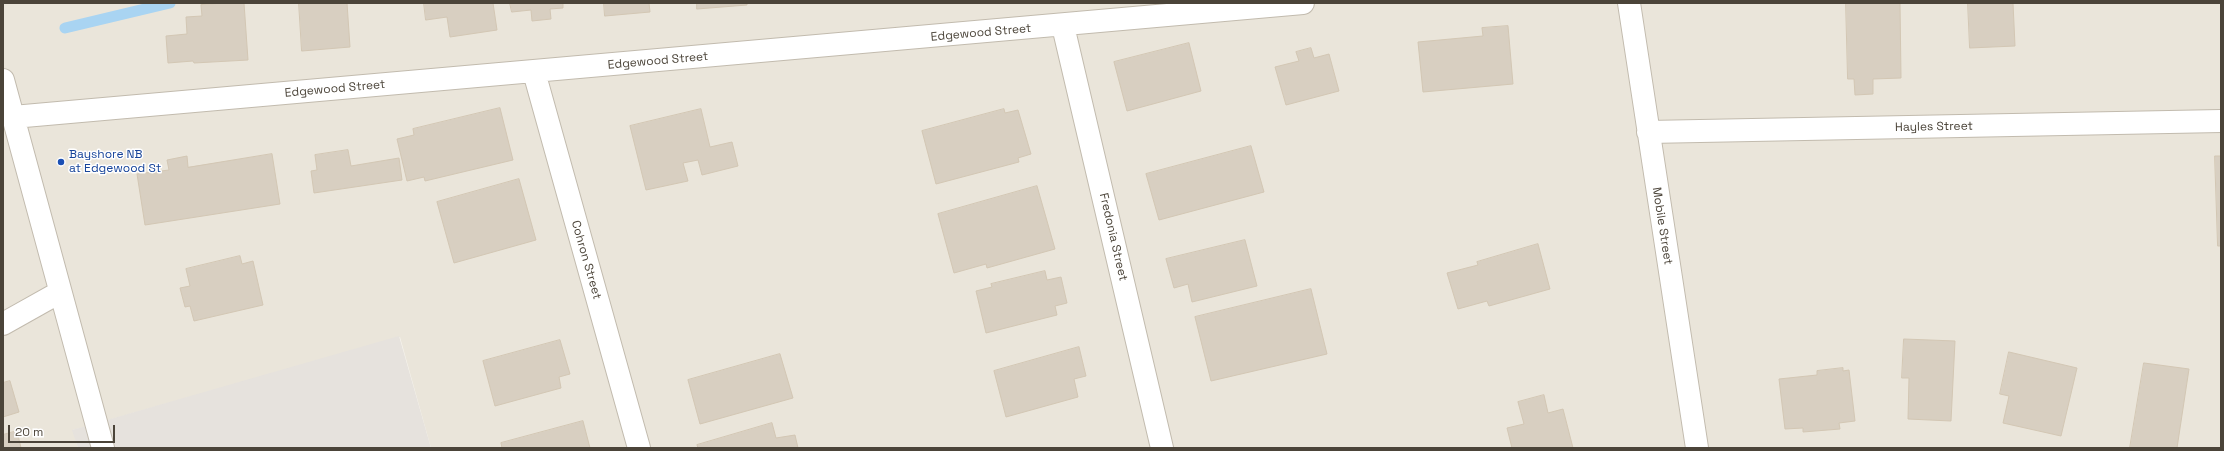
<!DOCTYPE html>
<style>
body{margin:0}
#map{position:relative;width:2224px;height:451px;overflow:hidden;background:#f6f3ec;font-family:"Space Grotesk",sans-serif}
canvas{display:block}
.frame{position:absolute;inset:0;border:4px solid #4b4439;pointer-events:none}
.scale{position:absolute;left:8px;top:425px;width:107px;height:18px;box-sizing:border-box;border:2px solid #4b4439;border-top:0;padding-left:5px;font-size:12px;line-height:14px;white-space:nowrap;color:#4b4439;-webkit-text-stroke:3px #fff;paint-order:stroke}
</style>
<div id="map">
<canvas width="2224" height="451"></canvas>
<div class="frame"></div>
<div class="scale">20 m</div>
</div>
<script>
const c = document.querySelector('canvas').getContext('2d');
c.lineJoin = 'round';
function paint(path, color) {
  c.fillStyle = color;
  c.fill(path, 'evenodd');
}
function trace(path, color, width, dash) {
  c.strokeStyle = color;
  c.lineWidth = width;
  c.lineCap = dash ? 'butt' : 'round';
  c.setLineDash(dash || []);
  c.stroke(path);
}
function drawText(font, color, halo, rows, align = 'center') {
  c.font = font + ' "Space Grotesk",sans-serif';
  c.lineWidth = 3;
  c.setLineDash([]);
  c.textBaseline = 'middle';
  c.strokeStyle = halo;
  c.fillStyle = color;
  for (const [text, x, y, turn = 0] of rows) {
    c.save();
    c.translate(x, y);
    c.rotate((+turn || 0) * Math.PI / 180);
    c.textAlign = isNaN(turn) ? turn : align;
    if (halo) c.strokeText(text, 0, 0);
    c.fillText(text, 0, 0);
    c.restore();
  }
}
const residential = new Path2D(`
 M3,3h2218v445h-1790l-31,-111 -327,93 5,18h-75z`);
const industrial = new Path2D(`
 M399,336l32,112h-353l-6,-18z`);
const stream = new Path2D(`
 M65,28l105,-25`);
const building = new Path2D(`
 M223,3h21l4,57 -54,3 -1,-2 -25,2 -2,-27 21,-2 -1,-17 16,-1 -1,-11z
 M299,3h48l3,44 -48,4z
 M424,3h69l4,27 -47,7 -3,-20 -21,3z
 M510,3h53v5l-13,1 1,10 -19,2 -1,-11 -19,2z
 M604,3h45l1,9 -45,4z
 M697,3h50v2l-50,4z
 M1846,3h54l1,75 -28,1v15l-18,1 -1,-16h-6z
 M1968,3h45l2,43 -45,2z
 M1508,26l5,58 -90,8 -5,-50 65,-6 -1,-8z
 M1189,43l12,48 -74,20 -13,-49z
 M1311,48l3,10 15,-4 10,37 -53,14 -11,-38 24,-6 -3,-9z
 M500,108l13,52 -88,21 -1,-4 -17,4 -10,-42 17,-4 -1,-6z
 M701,109l9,38 22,-5 6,24 -36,9 -4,-15 -15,3 5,18 -42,9 -16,-64z
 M1004,109l1,4 13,-3 13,44 -13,4 1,4 -83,22 -14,-53z
 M1251,146l13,46 -105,28 -13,-46z
 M348,150l3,16 48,-8 3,22 -88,13 -3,-22 6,-1 -2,-15z
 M272,154l8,50 -135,21 -8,-51 32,-4 -2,-10 20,-4 1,11z
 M2215,156h6v90h-3z
 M519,179l17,61 -82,23 -17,-61z
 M1037,186l18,63 -68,19 -1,-4 -32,9 -16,-59z
 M1245,240l12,46 -65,16 -4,-18 -14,4 -8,-29z
 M1538,244l12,45 -61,17 -2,-5 -29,8 -11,-36 31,-8 -1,-3z
 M240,256l2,8 11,-3 10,44 -69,16 -4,-15 -5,1 -5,-19 10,-2 -4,-17z
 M1045,271l2,9 14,-3 6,26 -12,3 2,9 -71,18 -10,-42 16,-4 -1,-3z
 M1311,289l16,65 -116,27 -16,-64z
 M1904,339l51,2 -4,80 -43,-2 1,-41h-7z
 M560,340l10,34 -11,3 2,11 -66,18 -12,-45z
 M1079,347l7,29 -12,3 4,18 -72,20 -12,-46z
 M2009,352l68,16 -16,68 -58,-13 6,-27 -9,-2z
 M780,354l13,44 -93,26 -12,-44z
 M2144,363l45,6 -12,79h-47z
 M1843,368v3l6,-1 6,51 -16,2 1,6 -37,3v-4l-18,1 -6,-50 38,-4v-4z
 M10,381l9,31 -16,5v-34z
 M1544,395l4,18 15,-4 10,39h-61l-5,-20 17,-4 -6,-22z
 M583,421l7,27h-88l-1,-5z
 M772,423l4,15 19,-3 3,13h-100l-1,-3z
 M17,431l4,17h-18v-13z`);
const minor = new Path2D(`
 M1629,3l68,445
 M1063,26l99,422
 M534,72l105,376
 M3,80l100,368
 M13,117l1290,-114
 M1648,132l573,-11
 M3,324l57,-32`);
const markers = [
 [61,162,4,"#1a4fb4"]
];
const streetNames = [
 ["Edgewood Street",981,33,-5],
 ["Edgewood Street",658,61,-5],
 ["Edgewood Street",335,89,-5],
 ["Hayles Street",1934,127,-1],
 ["Mobile Street",1662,226,81],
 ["Fredonia Street",1113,237,77],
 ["Cohron Street",586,260,74]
];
const transitNames = [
 ["Bayshore NB",69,155],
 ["at Edgewood St",69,169]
];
paint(residential, '#eae5da');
paint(industrial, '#e6e2dd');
trace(stream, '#a9d4f2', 11);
paint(building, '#d8cfc1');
trace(building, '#d3c7b4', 1);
trace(minor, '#c2bbae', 24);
trace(minor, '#fff', 22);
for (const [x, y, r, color] of markers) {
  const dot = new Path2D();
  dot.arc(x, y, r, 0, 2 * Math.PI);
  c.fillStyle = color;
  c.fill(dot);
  trace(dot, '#fff', 1.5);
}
drawText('12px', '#4b4439', '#fff', streetNames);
drawText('12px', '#164399', '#fff', transitNames, 'left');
</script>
